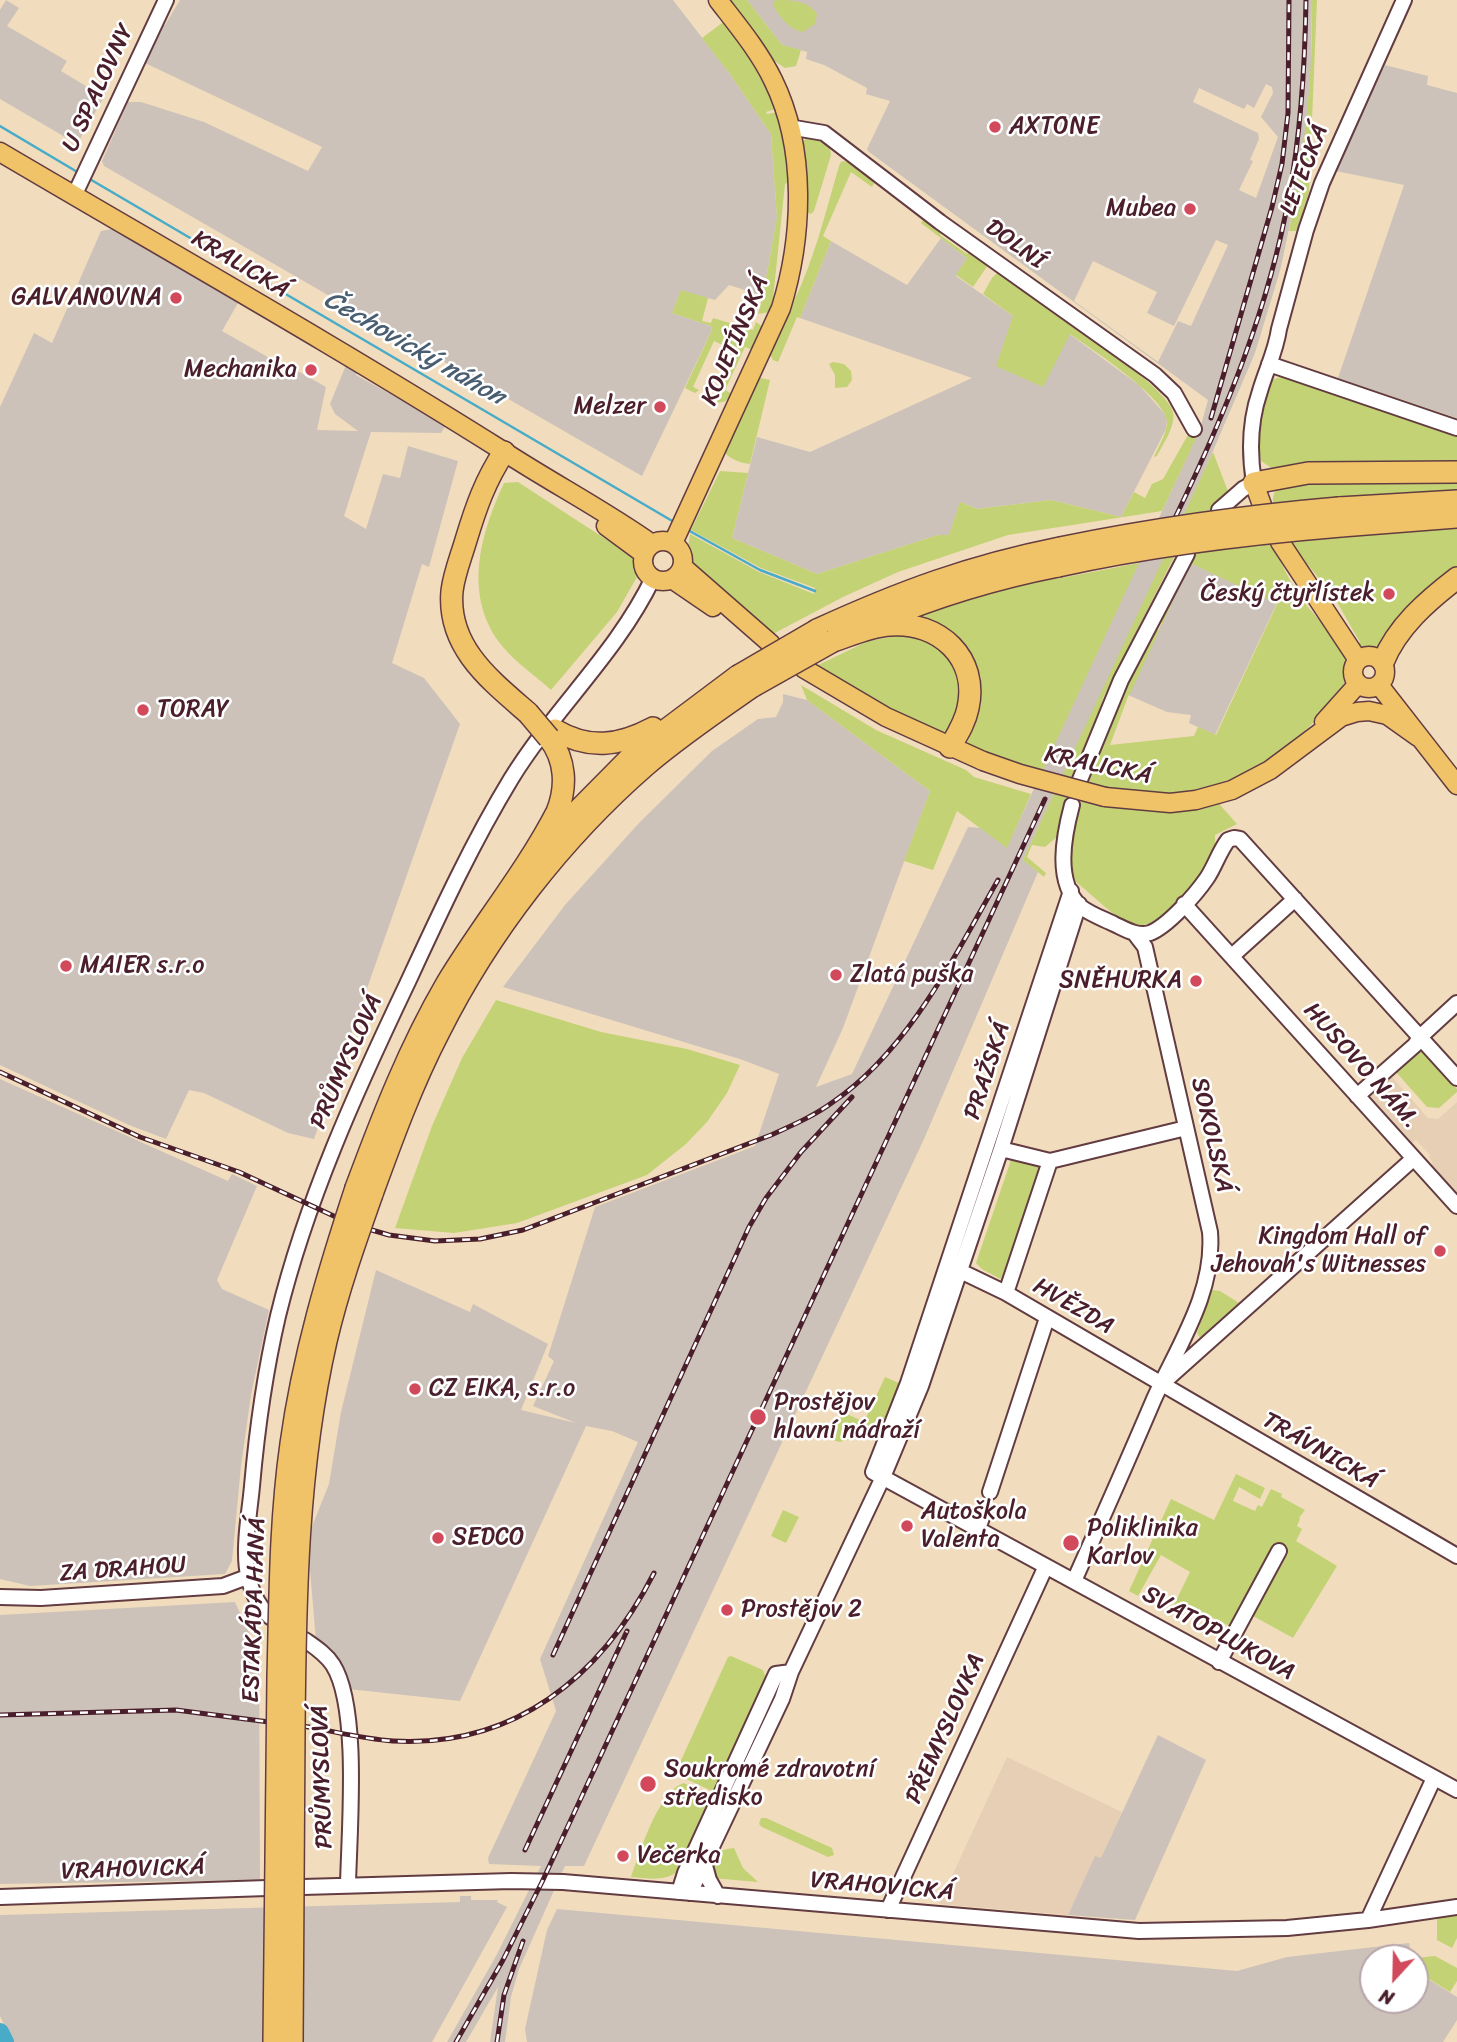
<!DOCTYPE html>
<meta charset="utf-8">
<style>
body{margin:0}
#map{position:relative;width:1457px;height:2042px;overflow:hidden;background:#f1ddbe;font-family:Sriracha,sans-serif}
canvas{display:block}
.north{position:absolute;left:1359px;top:1944px;width:70px;height:70px;box-sizing:border-box;background:#fff;border:2px solid #b7a5aa;border-radius:50%;rotate:202deg;font-size:19px;font-weight:700;line-height:28px;text-align:center;color:#4a1f2b}
.north::after{content:'';display:block;margin:auto;width:24px;height:32px;background:#d1495b;clip-path:polygon(50% 0,100% 100%,50% 72%,0 100%)}
</style>
<div id="map">
<canvas width="1457" height="2042"></canvas>
<div class="north">N</div>
</div>
<script>
const c = document.querySelector('canvas').getContext('2d');
c.lineJoin = 'round';
function paint(path, color) {
  c.fillStyle = color;
  c.fill(path, 'evenodd');
}
function trace(path, color, width, dash) {
  c.strokeStyle = color;
  c.lineWidth = width;
  c.lineCap = dash ? 'butt' : 'round';
  c.setLineDash(dash || []);
  c.stroke(path);
}
function drawText(font, color, halo, rows, align = 'center') {
  c.font = font + ' Sriracha,sans-serif';
  c.lineWidth = 5;
  c.setLineDash([]);
  c.textBaseline = 'middle';
  c.strokeStyle = halo;
  c.fillStyle = color;
  for (const [text, x, y, turn = 0] of rows) {
    c.save();
    c.translate(x, y);
    c.rotate((+turn || 0) * Math.PI / 180);
    c.textAlign = isNaN(turn) ? turn : align;
    if (halo) c.strokeText(text, 0, 0);
    c.fillText(text, 0, 0);
    c.restore();
  }
}
const built = new Path2D(`
 M1392,1077l36,41 10,1 19,-17v93l-26,-30 2,-2 -4,-6 1,-2 -14,-15 -5,4 -41,-48z
 M1007,1757l115,55 -21,47 -6,-2 -27,58 -129,-11z`);
const industrial = new Path2D(`
 M6,0l13,8 -12,18 60,35 -6,10 43,26 -27,47 -77,-45v-89z
 M180,0h493l57,74 41,60 6,84 -14,78 -34,-11 -14,15 -34,-9 -9,22 39,13 1,4 -70,146 -538,-310 -2,-5 26,-59h13l63,20 104,49 14,-24 -177,-84 18,-38h2z
 M747,0h565l-1,68 -6,75 -8,48 -17,80 -25,82 -66,154 -166,353 15,12 -114,267 -340,727h-19l-46,103 -8,28 -6,45h-15l8,-55 -32,55h-19l49,-86 45,-90 -52,-2 -1,-6 68,-147 -16,-52 98,-217 -26,-11 -26,-5 -126,275 -112,-12 -32,-48 -7,-83v-24l20,-50 12,-72 35,-142 94,42 3,-8 75,40 -27,66 55,13 -43,-17 21,-45 -6,-5 47,-149 160,-61 24,-72 -36,-14 -240,-73 62,-82 74,-82 73,-72 46,-32 18,-2 7,-15v-8l24,6 123,91 -87,237 -27,59 36,-13 116,-247 15,1 24,19 193,-418 8,-29 -339,-248 -2,-3 23,-48 -24,-7 1,-6 -43,-23 -18,-6 1,-7 -25,-7zM1266,84l6,3 1,6 -12,24 17,20 -22,61 -17,-8 14,-29 -3,-1 9,-21 -1,-6 -65,-31 6,-14 45,21 3,-5 7,4zM1216,240l12,5 -37,81 -13,-5 -20,41 -84,-61 19,-40 64,31 -10,21 27,13z
 M1385,65l43,11 -1,9 30,8v325l-119,-40 66,-193 -68,-14z
 M112,229l126,74 -16,28 65,37 2,-2 37,21 -9,43 41,1 -23,-17 -5,-10 16,-39 11,7 -1,3 90,50 -5,8 -70,-1 -27,84 22,13 17,-55 17,4 8,-32 50,15 -29,106 -7,-3 -30,99 32,15 36,46 -146,415 -26,-6 -84,-40 -15,-3 -23,49 -37,-14 -129,-60v-658l34,-74 18,10 49,-112z
 M941,238l26,20 -11,18 57,40 10,-16 116,85 25,28 3,5 -1,11 -45,88 -70,-17 -74,9 -17,-7 -11,34 -11,-1 -121,39 -85,-36 25,-101 53,15 162,-74 -172,-60 31,-77 76,44z
 M1190,563l87,40 -62,132 -26,-12 2,-8 -24,-3 -39,-17z
 M0,1079l228,102 4,-7 25,12 -40,94 5,9 47,21 -18,85 -10,71 -9,95 -7,13 -195,12 -30,-7z
 M235,1602l24,52 1,226 -260,4v-269z
 M1158,1735l48,25 -71,160 -67,-5 27,-59 6,2z
 M460,1896h11v4h27l-1,2 10,5 -75,135h-420l-12,-26v-101l460,-13z
 M557,1909l680,62 50,-14 122,-14 2,10 -8,2 -2,3h-28v42h42v-24l2,-4 40,25v23l-14,22h-916l-2,-13 22,-99z`);
const green = new Path2D(`
 M726,0h21l35,45 19,5 -5,16 -11,2 -18,-12z
 M775,0c15,0 33,0 42,14l-2,10 -12,8c-13,-2 -24,-16 -30,-27z
 M1312,0h5l-8,192 -13,39h-7c16,-76 24,-153 23,-231z
 M726,20c19,29 38,57 50,89l-10,3 1,2 10,-2 12,61 -2,10 -2,1 -12,115 -3,13 -12,2 5,-18 14,-78 -6,-84 -41,-60 -28,-36z
 M814,134l15,10 2,11 -17,56 -3,3 -6,-3 -4,-67 7,-8z
 M843,161l4,1 26,17 1,4 -2,4 -21,-15 -28,64 8,5 -31,77 -3,-1 -19,45 -5,-2 -5,-9c11,-24 24,-43 34,-68 16,-38 26,-80 38,-120z
 M925,217l18,13 -3,5 27,19 2,-3 19,14 -15,22 -17,-12 11,-17 -46,-35z
 M998,272c31,21 169,112 175,140 3,14 -10,32 -16,44l-3,1c4,-10 14,-25 13,-36 -3,-25 -76,-72 -97,-87l-27,53 -47,-21 17,-50 -30,-22 9,-16z
 M681,290l27,8 -6,23 9,2 2,-5 40,12 3,-8 7,5 -10,23 -8,-3 -20,43 7,4c-6,11 -16,10 -25,4l1,-4 7,3 22,-45 -23,-11 -21,46 6,3 -4,3 -10,-5 27,-58 -1,-4 -39,-13z
 M833,362l11,2 7,7 1,9 -5,7 -12,1v-13l-6,-11z
 M1281,377h6l170,57v137l-77,82 -13,-3 -9,-6 2,-2c-9,-14 -16,-29 -25,-43 -13,-20 -79,-87 -58,-110l-4,-20 -12,-8 -3,-18 10,-57 3,-6z
 M761,378l9,2 -20,84c-9,-1 -22,-5 -27,-14l31,-70z
 M1189,433l9,1 -36,77 -154,24 -110,37 -55,25 -72,38 -75,-67 -8,-20 2,-14 69,38 55,22 1,-6 -54,-20 -70,-38 29,-59 28,2 -16,65 85,36 121,-39h11l11,-33 17,7 74,-9 70,17 13,-25 11,6 7,-14 11,-5z
 M1213,452l16,42 -45,49 -11,16 -70,139c-5,27 -19,52 -30,78 -7,19 -11,39 -15,60l-13,11 -13,-2 -5,12 19,16 -2,4 -21,-17z
 M518,482l112,73c5,5 6,15 7,22l-20,35 -66,78c-15,-14 -35,-27 -48,-43 -41,-50 -23,-112 1,-164z
 M1269,534c9,21 17,41 29,60 17,25 48,48 51,79 -13,33 -64,80 -95,98 -12,8 -27,12 -41,16l8,19 16,18 -22,11c0,6 1,15 -1,21 -7,21 -56,76 -80,69 -17,-4 -42,-31 -57,-42 -28,-49 54,-203 77,-253h5l3,-6 -2,-4 16,-31h2l5,-13 1,1 -54,117h-1l-19,51 84,-9 4,-9 18,8 61,-131 -89,-42 15,-22z
 M1139,563l-97,209 -56,-19 -19,-10 14,-38v-28l-10,-21 -19,-25 -34,-18 113,-34 30,-1z
 M896,636h25l33,25 6,26v20l-7,18 -10,8 -50,-22 -79,-44 54,-26z
 M801,685l75,45 90,40 8,7 57,17 -24,54 -50,-37 -24,59 -29,-9 26,-70 -123,-91z
 M496,1000l105,32 86,17 53,16 -13,28 -20,29 -21,22 -39,31 -130,48 -63,10 -59,-5 37,-102 30,-68z
 M1422,1050l35,39v3l-18,16 -12,-1 -31,-35z
 M1012,1157l31,10 -39,114 -22,-12 -6,-6z
 M1212,1290l8,1 19,12 -39,35 -3,-5z
 M885,1377l14,6 1,3 -21,47 -40,9 -8,-3 12,-27 21,10z
 M1236,1474l29,14 -5,11 -21,-12 -6,14 22,10 3,-6 4,2 9,-18 11,5 -1,3 24,13 -6,8 1,1 -3,7 5,3 -6,12 41,25 -44,72 -40,-22 35,-62 -15,-8 -44,80 -48,-25 -8,14 -3,-2 20,-41 -29,-17 -23,41 -9,-5 42,-92 43,21z
 M783,1510l16,7 -13,26 -15,-7z
 M731,1656l32,14 5,14 -51,106 -5,1 -28,-13 -6,-11 50,-110z
 M684,1783l27,15 -34,74c-14,10 -30,6 -46,5 9,-24 27,-86 53,-94z
 M761,1818h5l66,30 2,7 -6,2 -66,-30 -3,-3z
 M734,1848l9,20 15,14 -46,-4c-2,-19 1,-28 22,-30z
 M1457,1914v24l-5,10 -15,-8v-22z
 M1435,1956l22,12v13l-7,11 -32,-20 -3,4v-18z`);
const stream = new Path2D(`
 M0,126l79,47
 M88,178l586,344
 M686,529l74,41 55,21`);
const river = new Path2D(`
 M0,2032l5,10`);
const minor = new Path2D(`
 M789,127l35,6 116,89 215,153 19,18 20,36
 M74,196l92,-196
 M1269,364l188,64
 M1219,510l24,-21 11,-6c-5,-31 -4,-63 6,-92 6,-21 16,-40 19,-62l27,-99 16,-47 82,-183
 M1079,782l42,-102 66,-126
 M1072,805c-8,30 -18,77 9,102 9,7 23,12 33,17 11,5 23,13 36,9 18,-7 46,-39 57,-55 8,-12 12,-26 21,-38l6,-2 6,1 217,239
 M1071,891l-163,492 -35,89 584,318
 M1184,904l273,302
 M1232,956l63,-57
 M1357,1096l58,-51 5,-8 37,-34
 M1001,1149l49,12 136,-33
 M954,1268l52,25 451,263
 M1006,1293l44,-132
 M1166,1380l247,-221
 M990,1492l57,-174
 M978,1529l6,-17
 M1074,1581c27,-60 54,-121 80,-182 24,-53 61,-107 56,-167l-65,-285 -10,-13
 M0,1597l41,1 182,-12 24,-9
 M270,1617c-36,-35 -22,-86 -18,-131 5,-57 13,-114 26,-170 28,-115 78,-225 129,-332 32,-69 64,-139 104,-205 43,-70 106,-126 142,-201
 M305,1640c10,7 21,14 28,25 27,43 16,167 15,220
 M1219,1662l60,-111
 M704,1862l5,18 9,16
 M303,1887l208,-6 52,1 576,49 148,-3 81,-8 89,-13
 M679,1892l6,-19 91,-199 15,-2
 M690,1893l92,-194 9,-27 92,-195 38,-91 80,-237 78,-245
 M0,1897l267,-9
 M888,1910l158,-344
 M1368,1920l66,-142`);
const major = new Path2D(`
 M0,152c168,99 338,195 503,299 49,32 101,59 149,93
 M1254,483l8,22
 M606,526l38,28
 M643 561a20 20 0 1 1 40 0a20 20 0 1 1-40 0Z
 M1280,542l78,118
 M673,543l108,-235c22,-71 26,-159 -8,-228 -14,-29 -35,-54 -55,-80
 M683,567l88,77
 M672,579l41,28
 M1353 672a16 16 0 1 1 32 0a16 16 0 1 1-32 0Z
 M803,668l83,49 97,44
 M1379,685l78,100
 M1324,722l34,-38
 M1105,797l65,6 26,-3 36,-10 38,-20 71,-53 16,-5 12,-1 18,4 31,22`);
const highway = new Path2D(`
 M504,452c-19,29 -28,55 -38,88 -5,17 -12,34 -14,51 -5,56 38,89 76,122
 M1254,483l54,-10 149,-1
 M1339,508l118,-7
 M1341,526l116,-9
 M880,620c57,-24 117,-42 178,-54
 M817,630c83,-38 153,-64 243,-82
 M833,641c18,-6 38,-15 57,-16 49,-4 89,33 78,83 -3,15 -11,27 -18,39
 M1383,662c14,-35 44,-61 74,-84
 M555,730c34,20 64,16 98,-2
 M550,839l84,-85 104,-78
 M356,1188c26,-70 53,-140 91,-205 35,-58 79,-111 110,-171 10,-25 9,-52 -8,-74
 M372,1194c20,-55 40,-110 67,-162 50,-100 123,-194 207,-267 34,-29 71,-54 107,-79`);
const rail = new Path2D(`
 M1211,418l61,-211 10,-43 6,-51 1,-113
 M1176,516c49,-102 93,-208 113,-320 12,-65 16,-130 17,-196
 M0,1072l140,65 99,35 112,52 38,11 46,6 45,-2 43,-9 248,-95c22,-10 43,-19 62,-33 75,-51 121,-145 165,-222
 M553,1655l196,-428 17,-29 35,-46 51,-55
 M0,1715l176,-5 93,12
 M303,1726c30,5 59,13 90,15 121,7 208,-64 261,-168
 M525,1850l102,-219
 M456,2042l47,-82 39,-78 503,-1083
 M497,2042l7,-47 19,-54`);
const majorBridge = new Path2D(`
 M983,761l37,13 85,23`);
const highwayBridge = new Path2D(`
 M1060,548c93,-19 185,-32 279,-40
 M1058,566c94,-21 187,-32 283,-40
 M738,676l79,-46
 M753,686l80,-45
 M528,713l21,25
 M274,2042c1,-122 2,-244 4,-365 2,-78 2,-156 13,-233 12,-88 37,-171 65,-256
 M292,2042c0,-104 1,-208 2,-312 1,-131 3,-262 32,-389 12,-51 29,-99 46,-147`);
const markers = [
 [995,127,7,"#d1495b"],
 [1190,209,7,"#d1495b"],
 [176,298,7,"#d1495b"],
 [311,370,7,"#d1495b"],
 [660,407,7,"#d1495b"],
 [1389,594,7,"#d1495b"],
 [143,710,7,"#d1495b"],
 [66,966,7,"#d1495b"],
 [836,975,7,"#d1495b"],
 [1196,981,7,"#d1495b"],
 [1440,1251,7,"#d1495b"],
 [415,1389,7,"#d1495b"],
 [758,1417,9,"#d1495b"],
 [907,1526,7,"#d1495b"],
 [438,1538,7,"#d1495b"],
 [1071,1543,9,"#d1495b"],
 [727,1610,7,"#d1495b"],
 [648,1784,9,"#d1495b"],
 [623,1856,7,"#d1495b"]
];
const streetNames = [
 ["U SPALOVNY",99,88,-65],
 ["LETECKÁ",1305,170,-69],
 ["DOLNÍ",1015,245,36],
 ["KRALICKÁ",240,265,31],
 ["KOJETÍNSKÁ",736,341,-67],
 ["KRALICKÁ",1098,766,12],
 ["PRŮMYSLOVÁ",347,1062,-66],
 ["HUSOVO NÁM.",1361,1066,48],
 ["PRAŽSKÁ",988,1071,-72],
 ["SOKOLSKÁ",1211,1135,77],
 ["HVĚZDA",1073,1307,30],
 ["TRÁVNICKÁ",1320,1451,30],
 ["ZA DRAHOU",123,1570,-4],
 ["ESTAKÁDA HANÁ",255,1610,-88],
 ["SVATOPLUKOVA",1218,1634,29],
 ["PŘEMYSLOVKA",946,1729,-66],
 ["PRŮMYSLOVÁ",323,1777,-92],
 ["VRAHOVICKÁ",133,1870,-2],
 ["VRAHOVICKÁ",882,1887,5]
];
const poiNames = [
 ["AXTONE",1009,127],
 ["Mubea",1176,209,"right"],
 ["GALVANOVNA",162,298,"right"],
 ["Mechanika",297,370,"right"],
 ["Melzer",646,407,"right"],
 ["Český čtyřlístek",1375,594,"right"],
 ["TORAY",157,710],
 ["MAIER s.r.o",80,966],
 ["Zlatá puška",850,975],
 ["SNĚHURKA",1182,981,"right"],
 ["Kingdom Hall of",1426,1237,"right"],
 ["Jehovah's Witnesses",1426,1265,"right"],
 ["CZ EIKA, s.r.o",429,1389],
 ["Prostějov",774,1403],
 ["hlavní nádraží",774,1431],
 ["Autoškola",921,1512],
 ["Valenta",921,1540],
 ["Poliklinika",1087,1529],
 ["Karlov",1087,1557],
 ["SEDCO",452,1538],
 ["Prostějov 2",741,1610],
 ["Soukromé zdravotní",664,1770],
 ["středisko",664,1798],
 ["Večerka",637,1856]
];
const waterNames = [
 ["Čechovický náhon",414,349,30]
];
paint(built, '#e7cfb5');
paint(industrial, '#ccc2b9');
paint(green, '#c3d274');
trace(stream, '#48abc7', 2.5);
trace(river, '#48abc7', 18);
trace(minor, '#633c41', 18);
trace(major, '#633c41', 21);
trace(highway, '#633c41', 24);
trace(minor, '#fff', 14);
trace(major, '#f0c369', 18);
trace(highway, '#f0c369', 21);
trace(rail, '#4a1f2b', 5);
trace(rail, '#fff', 2.5, [8]);
trace(majorBridge, '#633c41', 21, []);
trace(highwayBridge, '#633c41', 24, []);
trace(majorBridge, '#f0c369', 18);
trace(highwayBridge, '#f0c369', 21);
for (const [x, y, r, color] of markers) {
  const dot = new Path2D();
  dot.arc(x, y, r, 0, 2 * Math.PI);
  c.fillStyle = color;
  c.fill(dot);
  trace(dot, '#fff', 2.5);
}
drawText('24px', '#4a1f2b', '#fff', streetNames);
drawText('24px', '#4a1f2b', '#fff', poiNames, 'left');
drawText('italic 26px', '#495e71', '#fff', waterNames);
</script>
